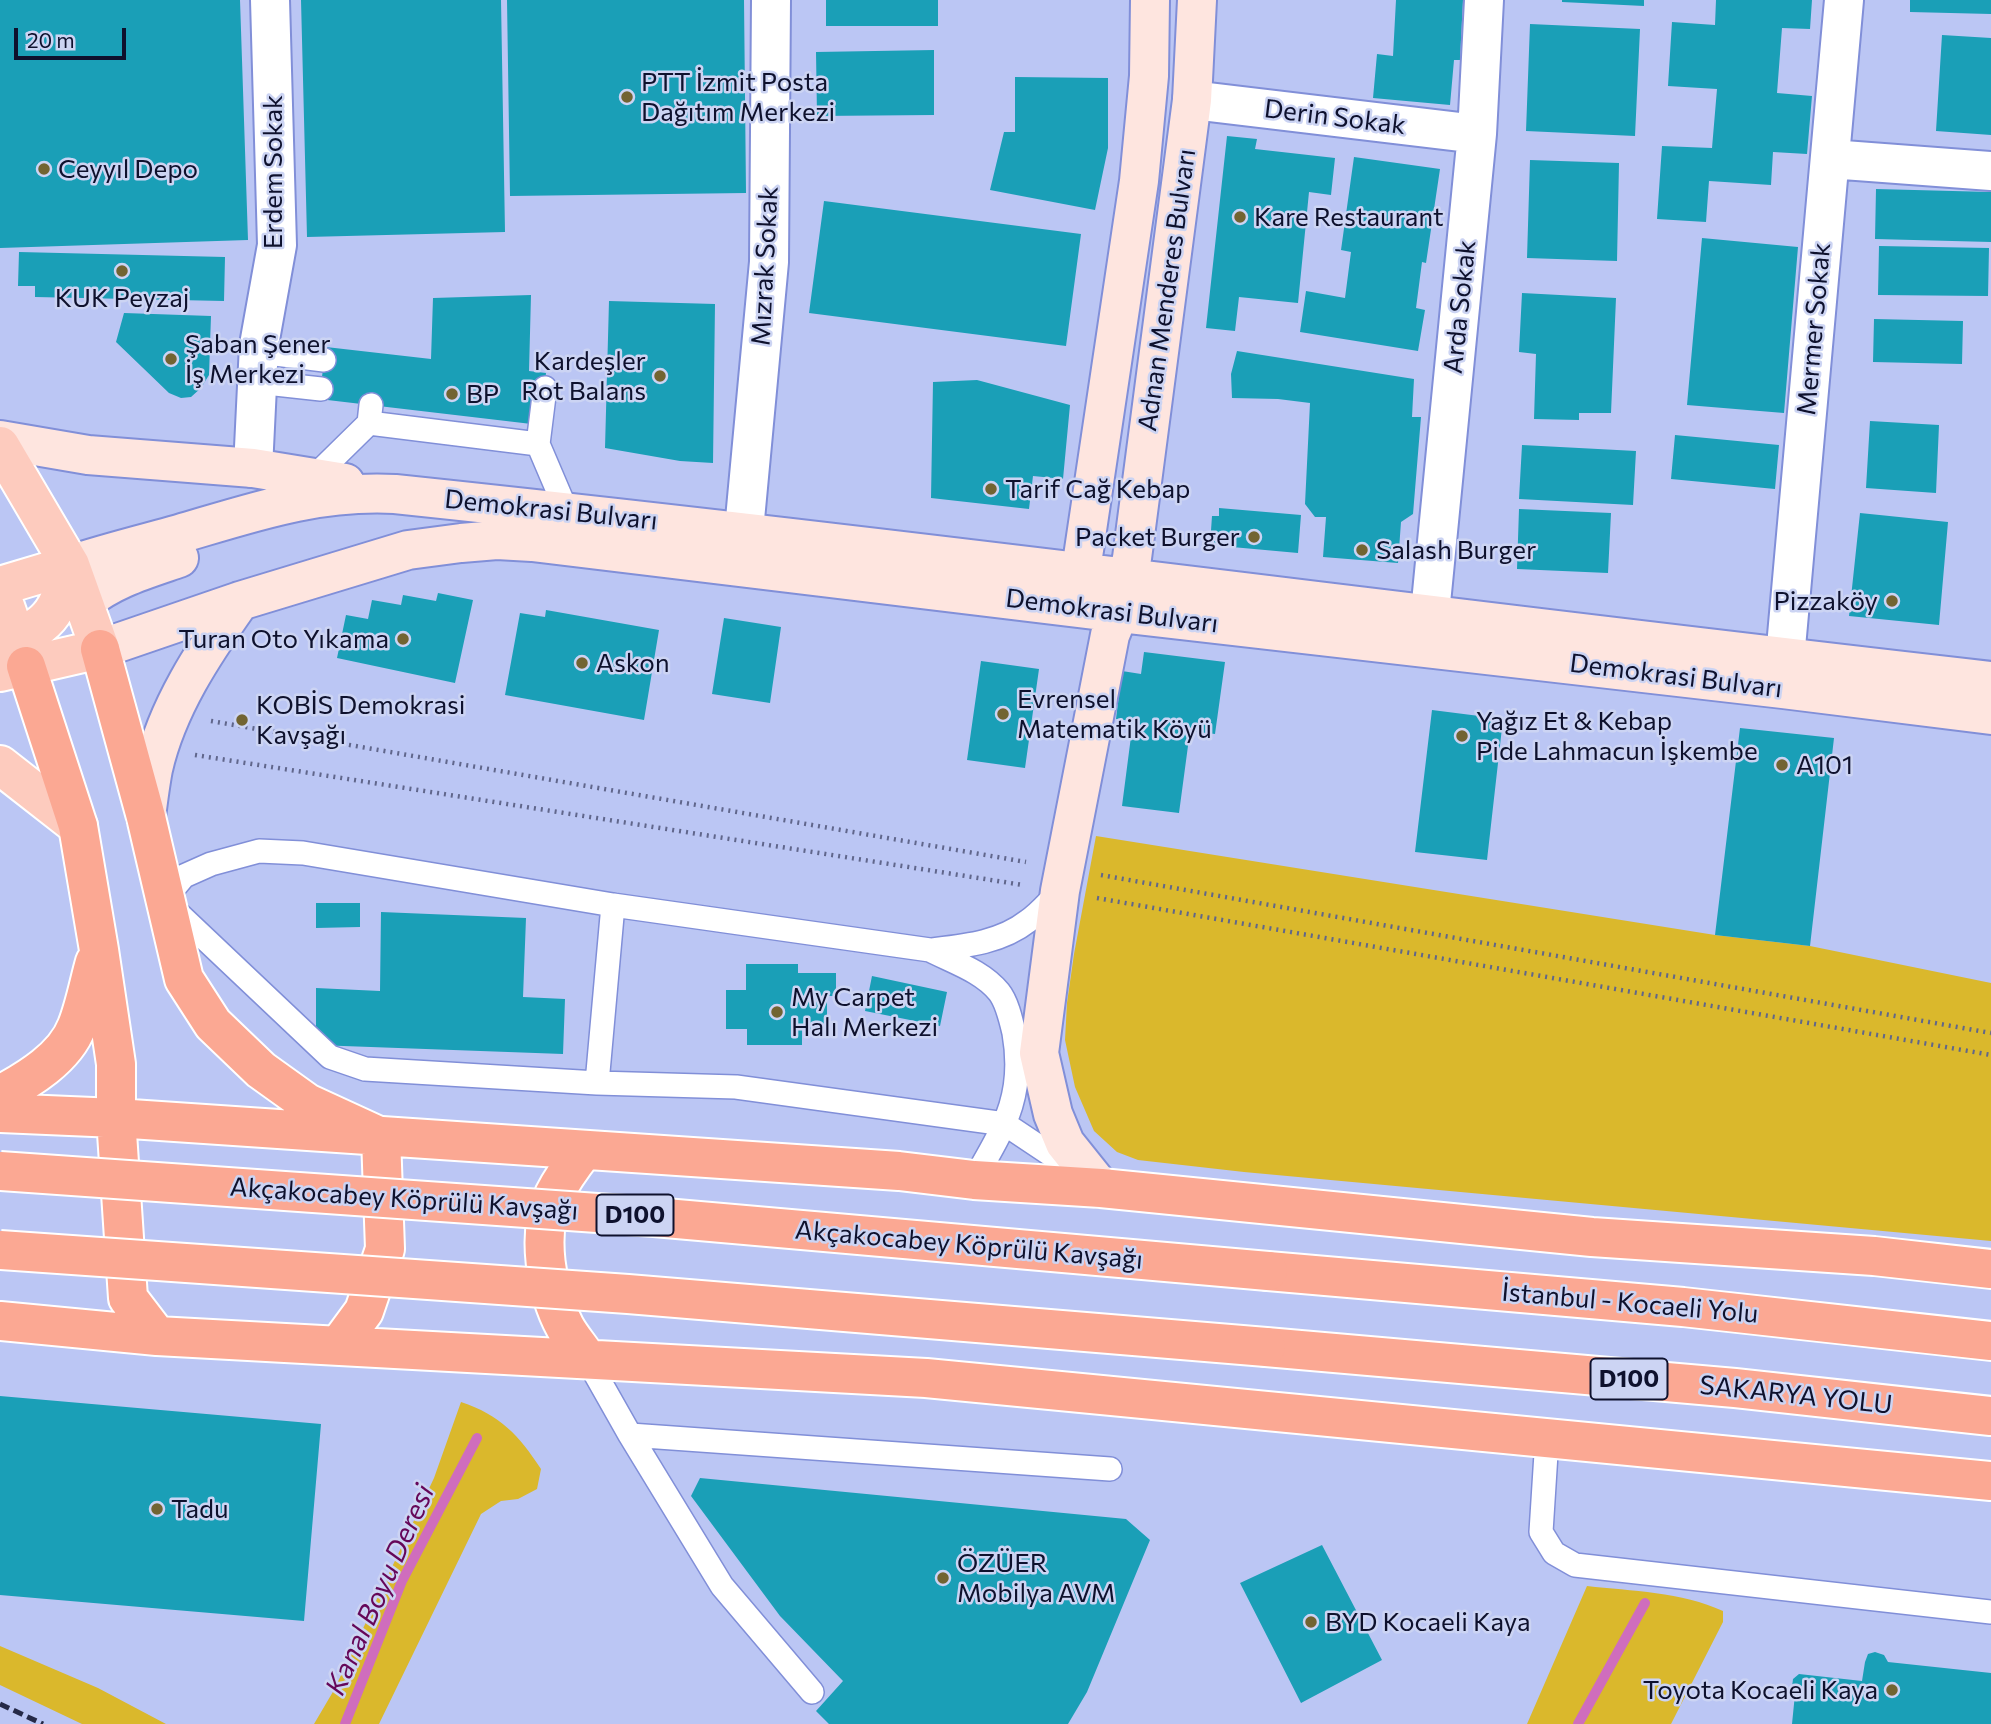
<!DOCTYPE html>
<meta charset="utf-8">
<style>
body{margin:0}
#map{position:relative;width:1991px;height:1724px;overflow:hidden;background:#bbc6f4;font-family:Commissioner,sans-serif}
canvas{display:block}
.scale{position:absolute;left:14px;top:28px;width:112px;height:32px;box-sizing:border-box;border:4px solid #0e112d;border-top:0;padding-left:9px;font-size:21px;line-height:24px;white-space:nowrap;color:#0e112d;-webkit-text-stroke:5px #ccd4f3;paint-order:stroke}
</style>
<div id="map">
<canvas width="1991" height="1724"></canvas>
<div class="scale">20 m</div>
</div>
<script>
const c = document.querySelector('canvas').getContext('2d');
c.lineJoin = 'round';
function paint(path, color) {
  c.fillStyle = color;
  c.fill(path, 'evenodd');
}
function trace(path, color, width, dash) {
  c.strokeStyle = color;
  c.lineWidth = width;
  c.lineCap = dash ? 'butt' : 'round';
  c.setLineDash(dash || []);
  c.stroke(path);
}
function drawText(font, color, halo, rows, align = 'center') {
  c.font = font + ' Commissioner,sans-serif';
  c.lineWidth = 5;
  c.setLineDash([]);
  c.textBaseline = 'middle';
  c.strokeStyle = halo;
  c.fillStyle = color;
  for (const [text, x, y, turn = 0] of rows) {
    c.save();
    c.translate(x, y);
    c.rotate((+turn || 0) * Math.PI / 180);
    c.textAlign = isNaN(turn) ? turn : align;
    if (halo) c.strokeText(text, 0, 0);
    c.fillText(text, 0, 0);
    c.restore();
  }
}
const green = new Path2D(`
 M1096,836l619,99 95,11 181,37v258l-747,-69 -106,-12 -21,-8 -23,-21 -19,-44 -10,-47 2,-37 7,-49z
 M461,1402c39,13 58,33 80,67l-4,20 -19,10 -17,2 -20,13 -102,210h-65l20,-34 100,-212z
 M1587,1586c44,5 95,6 136,25v11l-52,102h-144z
 M0,1646l98,42 68,36h-84l-82,-39z`);
const stream = new Path2D(`
 M345,1724l57,-143 75,-143
 M1578,1724l67,-121`);
const building = new Path2D(`
 M0,0h240l8,240 -248,8z
 M301,0h200l4,232 -198,5z
 M507,0h237l2,193 -236,3z
 M826,0h112v26h-112z
 M1396,0h67l-3,60h-6l-4,45 -77,-7 4,-44 16,2z
 M1562,0h82v6l-82,-4z
 M1716,0h96l-2,29 -28,-1 -5,65 35,3 -5,58 -34,-2 -2,33 -62,-4 -3,41 -49,-3 5,-73 50,2 5,-59 -49,-3 4,-64 43,3z
 M1910,0h81v14l-81,-2z
 M1530,24l110,5 -5,107 -109,-5z
 M1942,35l49,3v97l-55,-4z
 M934,50v65l-117,1 -1,-64z
 M1015,77l93,1v70l-13,62 -105,-20 14,-58h11z
 M1227,136l30,3 -2,10 80,9 -4,37 -22,-3 -11,111 -59,-6 -4,34 -29,-3z
 M1354,157l86,12 -14,94 -4,-1 -6,46 9,2 -7,41 -118,-19 6,-41 39,7 6,-46 -10,-2z
 M1530,160l89,3 -2,98 -90,-3z
 M1876,189l115,3v50l-116,-3z
 M824,201l257,33 -15,112 -257,-33z
 M1702,238l96,9 -14,166 -97,-8z
 M1879,246l110,2 -1,48 -110,-1z
 M19,252l206,5 -1,44 -189,-4v-11h-17z
 M1522,293l94,5 -5,115h-32v7l-45,-1 2,-65 -17,-2z
 M531,295l-2,76 17,2 -6,52 -221,-26 7,-52 105,12 2,-61z
 M609,301l106,3 -2,159 -33,-2 -75,-13z
 M124,313l87,3 -2,59 -8,13 -10,9 -10,1 -12,-5 -53,-51z
 M1874,319l89,2 -1,43 -89,-2z
 M1237,351l177,28 -2,38h9l-8,97 -12,8 -3,41 -75,-6 3,-40h-11l-10,-13 5,-101 -32,-4 -46,-1 -1,-24z
 M977,380l93,25 -7,74 -30,-3 -4,33 -98,-11 2,-116z
 M1870,421l69,4 -3,68 -70,-5z
 M1675,435l104,10 -4,44 -104,-10z
 M1522,445l114,6 -3,54 -114,-6z
 M1219,508l82,7 -3,38 -88,-8 2,-29h7z
 M1519,509l92,4 -3,60 -91,-4z
 M1860,513l88,9 -9,103 -90,-9z
 M438,593l35,7 -18,83 -118,-25 9,-43 22,4 4,-19 29,5 2,-10 33,6z
 M546,610l113,20 -15,90 -139,-25 15,-82 25,4z
 M724,618l57,9 -11,76 -58,-9z
 M1144,652l81,10 -10,72 -25,-3 -11,82 -57,-7 11,-85 -17,-2 6,-48 19,3z
 M981,661l58,8 -14,99 -58,-8z
 M1432,710l71,9 -16,141 -72,-8z
 M1740,728l94,10 -24,208 -95,-11z
 M316,903h44v24l-44,1z
 M381,912l145,6 -3,79 42,2 -2,55 -247,-9v-57l64,3z
 M746,964h52v9h38v23h-9v34h-25v15h-55v-16h-21v-39h20z
 M872,976l75,16 -7,34 -75,-15z
 M0,1396l321,28 -17,197 -304,-26z
 M700,1478l426,41 24,21 -63,152 -19,32h-239l-13,-13 27,-30 -63,-65 -89,-120z
 M1322,1545l60,115 -81,43 -61,-120z
 M1875,1652l9,3 4,7 103,11v51h-199l3,-30 -3,-7 1,-8 6,-5 63,7 3,-19 3,-8z`);
const path = new Path2D(`
 M211,721l815,141
 M195,755l828,130
 M1101,875l890,158
 M1097,898l894,157`);
const lane = new Path2D(`
 M259,352l65,8
 M257,382l64,7
 M369,423l169,21 29,68
 M538,444l7,-56
 M314,477l55,-54 2,-18
 M1060,891c-11,10 -20,22 -32,30 -28,22 -64,25 -98,29l-317,-45 -310,-52 -44,-2 -48,13 -27,12 -20,24 166,157 35,12 232,14 139,4 269,37 69,46
 M930,950c23,12 52,21 69,42 8,10 12,28 15,41 11,63 -10,94 -40,147
 M597,1083l16,-178
 M587,1359l43,76 92,151 90,106
 M630,1435l480,34
 M1547,1438l-6,94 13,21 21,12 416,47`);
const street = new Path2D(`
 M1192,100l285,34
 M1830,159l161,12
 M253,468l6,-123 18,-100 -7,-245
 M744,530l25,-268 2,-262
 M1430,613l47,-479 7,-134
 M1785,658l59,-658`);
const secondary = new Path2D(`
 M0,440l88,15 165,13 92,15
 M70,565c36,-12 73,-21 109,-31 75,-22 137,-44 216,-40 533,56 1064,127 1596,187
 M1077,597l62,-416 10,-105 1,-76
 M84,602c28,-23 60,-32 95,-44
 M100,649l140,-48 168,-51 53,-7 36,-3 35,2 587,71 664,76 208,26
 M146,817c2,-16 4,-32 7,-48 14,-62 51,-117 87,-168
 M1101,1188l-36,-45 -12,-29 -14,-61 21,-162 50,-256 9,-22 13,-55 60,-458 5,-100`);
const primary = new Path2D(`
 M0,446l70,119 30,84 -100,23
 M0,586l70,-21
 M0,592l24,69
 M0,645c49,-18 58,-30 70,-80
 M0,765l78,61`);
const highway = new Path2D(`
 M100,649l46,168 38,162 29,45 48,46 46,33 74,34 4,112 -21,62 -25,34
 M26,666l52,160 21,124 17,114v54l12,180 29,38
 M0,1095c28,-15 65,-37 77,-69 8,-20 12,-43 18,-64
 M0,1113l116,5 783,53 75,9 127,8 491,49 282,19 117,13
 M584,1150c-11,14 -22,29 -30,45 -18,38 -8,97 11,132 6,11 15,21 22,32
 M1268,1271l415,36 308,34
 M0,1321l157,15 769,42 1065,103
 M1266,1347l469,41 256,28`);
const rail = new Path2D(`
 M0,1704l43,20`);
const highwayBridge = new Path2D(`
 M0,1171l654,46 614,54
 M0,1250l628,44 638,53`);
const markers = [
 [627,97,7,"#726432"],
 [44,169,7,"#726432"],
 [1240,217,7,"#726432"],
 [122,271,7,"#726432"],
 [171,359,7,"#726432"],
 [660,376,7,"#726432"],
 [452,394,7,"#726432"],
 [991,489,7,"#726432"],
 [1254,537,7,"#726432"],
 [1362,550,7,"#726432"],
 [1892,601,7,"#726432"],
 [403,639,7,"#726432"],
 [582,663,7,"#726432"],
 [1003,714,7,"#726432"],
 [242,720,7,"#726432"],
 [1462,736,7,"#726432"],
 [1782,765,7,"#726432"],
 [777,1012,7,"#726432"],
 [157,1509,7,"#726432"],
 [943,1578,7,"#726432"],
 [1311,1622,7,"#726432"],
 [1892,1690,7,"#726432"]
];
const shields = [
 [635,1215,77],
 [1629,1379,77]
];
const shieldNames = [
 ["D100",635,1215],
 ["D100",1629,1379]
];
const poiNames = [
 ["PTT İzmit Posta",641,82],
 ["Dağıtım Merkezi",641,112],
 ["Ceyyıl Depo",58,169],
 ["Kare Restaurant",1254,217],
 ["KUK Peyzaj",122,298,"center"],
 ["Şaban Şener",185,344],
 ["İş Merkezi",185,374],
 ["Kardeşler",646,361,"right"],
 ["Rot Balans",646,391,"right"],
 ["BP",466,394],
 ["Tarif Cağ Kebap",1005,489],
 ["Packet Burger",1240,537,"right"],
 ["Salash Burger",1376,550],
 ["Pizzaköy",1878,601,"right"],
 ["Turan Oto Yıkama",389,639,"right"],
 ["Askon",596,663],
 ["Evrensel",1017,699],
 ["Matematik Köyü",1017,729],
 ["KOBİS Demokrasi",256,705],
 ["Kavşağı",256,735],
 ["Yağız Et & Kebap",1476,721],
 ["Pide Lahmacun İşkembe",1476,751],
 ["A101",1796,765],
 ["My Carpet",791,997],
 ["Halı Merkezi",791,1027],
 ["Tadu",171,1509],
 ["ÖZÜER",957,1563],
 ["Mobilya AVM",957,1593],
 ["BYD Kocaeli Kaya",1325,1622],
 ["Toyota Kocaeli Kaya",1878,1690,"right"]
];
const streetNames = [
 ["Derin Sokak",1335,117,7],
 ["Erdem Sokak",273,172,-90],
 ["Mızrak Sokak",765,266,-87],
 ["Adnan Menderes Bulvarı",1167,290,-82],
 ["Arda Sokak",1460,307,-84],
 ["Mermer Sokak",1814,329,-85],
 ["Demokrasi Bulvarı",551,510,6],
 ["Demokrasi Bulvarı",1112,611,7],
 ["Demokrasi Bulvarı",1676,676,7],
 ["Akçakocabey Köprülü Kavşağı",404,1199,4],
 ["Akçakocabey Köprülü Kavşağı",969,1245,5],
 ["İstanbul - Kocaeli Yolu",1630,1303,5],
 ["SAKARYA YOLU",1796,1395,6]
];
const waterNames = [
 ["Kanal Boyu Deresi",380,1590,-66]
];
paint(green, '#dab82c');
trace(stream, '#cf6dbd', 10);
paint(building, '#1a9fb7');
trace(lane, '#818fd8', 26);
trace(street, '#818fd8', 42);
trace(secondary, '#818fd8', 42);
trace(primary, '#fff', 42);
trace(highway, '#fff', 42);
trace(path, '#60668b', 4.5, [2, 5]);
trace(lane, '#fff', 23);
trace(street, '#fff', 38);
trace(secondary, '#fee5df', 38);
trace(primary, '#fdcbbe', 38);
trace(highway, '#fba893', 38);
trace(rail, '#252947', 5, [10, 5]);
trace(highwayBridge, '#fff', 42, []);
trace(highwayBridge, '#fba893', 38);
for (const [x, y, r, color] of markers) {
  const dot = new Path2D();
  dot.arc(x, y, r, 0, 2 * Math.PI);
  c.fillStyle = color;
  c.fill(dot);
  trace(dot, '#ccd4f3', 2.5);
}
for (const [x, y, w] of shields) {
  const box = new Path2D();
  box.roundRect(x - w / 2, y - 20.5, w, 41, 5);
  c.fillStyle = '#ccd4f3';
  c.fill(box);
  trace(box, '#0e112d', 2);
}
drawText('bold 24px', '#0e112d', null, shieldNames);
drawText('26px', '#0e112d', '#ccd4f3', poiNames, 'left');
drawText('26px', '#0e112d', '#ccd4f3', streetNames);
drawText('italic 28px', '#650759', '#ccd4f3', waterNames);
</script>
